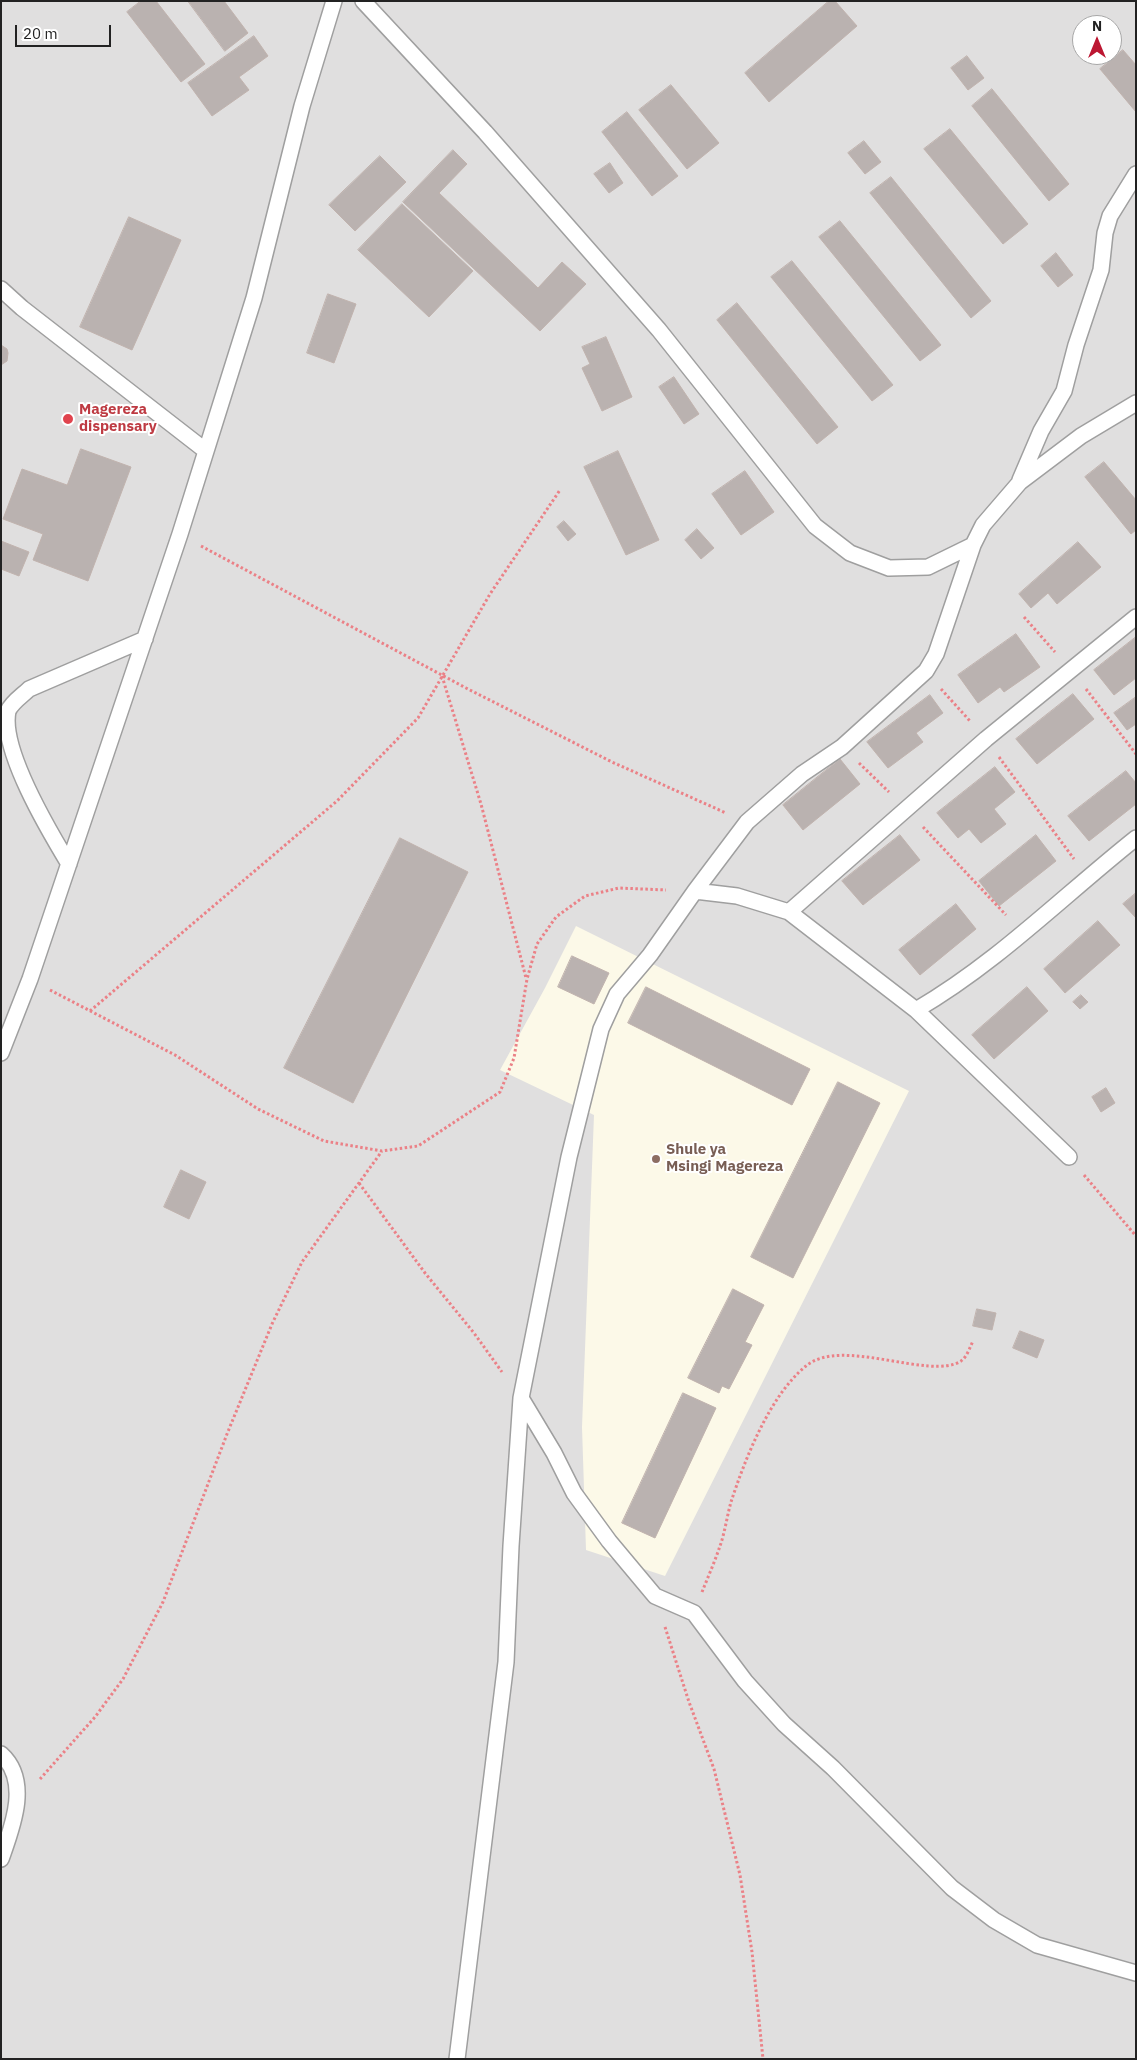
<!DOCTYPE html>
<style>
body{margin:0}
#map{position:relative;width:1137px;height:2060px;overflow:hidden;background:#f1edea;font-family:"IBM Plex Sans",sans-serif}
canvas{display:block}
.frame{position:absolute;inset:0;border:2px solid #222;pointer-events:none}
.north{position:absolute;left:1072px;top:15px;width:50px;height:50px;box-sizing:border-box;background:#fff;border:1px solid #a7a7a7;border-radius:50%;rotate:0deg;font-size:14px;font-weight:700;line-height:20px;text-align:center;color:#222}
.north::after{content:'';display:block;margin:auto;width:18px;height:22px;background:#bc1732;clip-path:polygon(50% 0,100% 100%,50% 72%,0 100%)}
.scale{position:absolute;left:15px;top:25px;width:96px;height:22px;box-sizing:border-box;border:2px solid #222;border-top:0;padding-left:6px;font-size:15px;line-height:18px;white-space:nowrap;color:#222;-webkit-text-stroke:4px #fff;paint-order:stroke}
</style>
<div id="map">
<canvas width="1137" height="2060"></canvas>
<div class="frame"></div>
<div class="north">N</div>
<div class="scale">20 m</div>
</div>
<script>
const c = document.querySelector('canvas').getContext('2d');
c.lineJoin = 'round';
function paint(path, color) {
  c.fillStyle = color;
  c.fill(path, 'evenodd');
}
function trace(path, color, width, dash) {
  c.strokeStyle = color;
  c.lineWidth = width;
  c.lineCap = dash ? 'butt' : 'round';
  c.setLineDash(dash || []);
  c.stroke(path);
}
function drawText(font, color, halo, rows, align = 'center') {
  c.font = font + ' "IBM Plex Sans",sans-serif';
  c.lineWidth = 4;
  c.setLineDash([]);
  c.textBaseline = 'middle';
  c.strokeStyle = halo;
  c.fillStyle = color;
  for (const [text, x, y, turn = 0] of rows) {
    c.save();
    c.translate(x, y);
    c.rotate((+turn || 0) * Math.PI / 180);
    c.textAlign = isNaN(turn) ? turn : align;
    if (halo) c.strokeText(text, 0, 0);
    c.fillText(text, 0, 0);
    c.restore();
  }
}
const residential = new Path2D(`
 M1,1h1135v2058h-1135zM1082,25h30v30h-30z`);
const education = new Path2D(`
 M576,926l333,165 -244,485 -79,-26 -4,-123 12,-312 -94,-45 45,-82z`);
const building = new Path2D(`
 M141,1h15l49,63 -24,18 -54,-70z
 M188,1h36l24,32 -23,18z
 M829,1h6l22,25 -88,76 -24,-29z
 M254,36l14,20 -29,21 10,13 -37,26 -24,-33z
 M1123,50l13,15v47l-36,-43z
 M967,56l17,22 -16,12 -17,-22z
 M671,85l48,58 -32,26 -48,-59z
 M992,89l77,95 -20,17 -77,-95z
 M627,112l51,64 -26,20 -50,-64z
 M950,129l78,95 -25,20 -79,-95z
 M864,141l17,21 -16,12 -17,-21z
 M453,150l14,14 -28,29 99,95 24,-26 24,22 -46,47 -137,-129z
 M380,156l26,26 -51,49 -26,-26z
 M610,163l13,20 -14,10 -15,-19z
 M891,177l100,124 -20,17 -101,-125z
 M402,204l71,67 -44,46 -71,-67z
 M129,217l52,23 -49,110 -52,-23z
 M840,221l101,124 -21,16 -101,-124z
 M1056,253l17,22 -15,12 -17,-21z
 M792,261l101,124 -21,16 -101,-124z
 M328,294l28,10 -22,59 -27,-10z
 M737,303l101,124 -21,17 -100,-124z
 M606,337l26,60 -30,14 -20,-43 8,-4 -8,-17z
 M1,345l6,4 1,4 -1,8 -6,4z
 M674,377l25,37 -15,10 -25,-37z
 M81,449l50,18 -43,114 -55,-21 10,-26 -40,-15 19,-50 45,16z
 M618,451l41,89 -33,15 -42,-88z
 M1104,462l32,38v30l-5,4 -46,-57z
 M745,471l29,41 -33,23 -29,-41z
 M564,521l12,13 -8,7 -11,-14z
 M697,529l17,19 -13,11 -16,-19z
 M1,541l28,11 -10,24 -18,-7z
 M1078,542l23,25 -44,37 -9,-11 -17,15 -12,-14z
 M1016,634l24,33 -36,25 -4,-5 -22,16 -20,-28z
 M1136,637v41l-22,17 -20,-25z
 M1073,694l21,25 -57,45 -21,-25z
 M930,695l13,18 -27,20 7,9 -35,26 -21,-26z
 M1136,697v27l-9,6 -13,-17z
 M840,759l20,25 -57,46 -20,-25z
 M995,767l20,25 -21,17 12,15 -25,19 -12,-14 -11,9 -21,-25z
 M1126,771l10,12v21l-47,37 -21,-25z
 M900,835l20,25 -57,45 -21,-24z
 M1036,835l20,26 -57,45 -20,-25z
 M400,838l68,34 -115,231 -69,-35z
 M1136,893v25l-13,-14z
 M956,904l20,25 -56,46 -21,-25z
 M1098,921l22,24 -55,48 -21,-24z
 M572,956l37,17 -15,31 -36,-17z
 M646,987l164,82 -18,36 -164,-82z
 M1027,987l21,24 -54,48 -22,-24z
 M1081,995l7,7 -8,7 -7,-7z
 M838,1082l42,21 -87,175 -42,-21z
 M1106,1088l9,15 -14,9 -9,-15z
 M181,1170l25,12 -17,37 -25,-12z
 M733,1289l31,16 -19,37 7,3 -23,44 -7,-3 -3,7 -31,-15z
 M977,1309l19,4 -4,17 -19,-4z
 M1020,1331l24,9 -7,18 -24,-10z
 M683,1393l33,15 -61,130 -33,-15z`);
const path = new Path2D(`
 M201,546l265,142 146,74 114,51
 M1024,617l31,35
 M442,676l39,128 45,174
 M941,689l29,32
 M1086,689l50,65
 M999,757l75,102
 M859,763l30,29
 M923,827l83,88
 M50,990l125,65 83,54 66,32 58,10 36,-5 82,-54 14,-34 13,-79 10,-35 19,-27 29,-21 34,-8 47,2
 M90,1011l247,-210 81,-83 72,-124 70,-104
 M1084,1175l52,61
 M359,1183l66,90 49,60 28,39
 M702,1592c6,-15 13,-31 18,-46 5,-14 7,-30 11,-44 14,-43 39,-107 75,-136 36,-30 124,15 155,-5 6,-4 9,-14 12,-20
 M665,1627l24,75 25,67 26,106 12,77 11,107
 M40,1779l55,-62 28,-38 40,-77 64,-168 45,-110 30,-62 80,-111`);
const service = new Path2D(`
 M363,1l122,131 174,198 156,196 35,27 39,15 39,-1 45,-22 10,-20 37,-43 61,-46 55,-33
 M1,289l21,19 184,143
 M1020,480l21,-49 23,-40 12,-46 25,-75 4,-37 5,-17 26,-42
 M69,864c-20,-33 -69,-115 -61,-153 4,-9 14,-15 21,-22l116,-50
 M695,891l42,5 52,16 127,98 153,147
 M789,912l197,-173 150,-122
 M916,1010c81,-47 147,-114 220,-172
 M1,1053l29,-74 150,-445 74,-236 48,-192 32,-105
 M521,1398l33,55 20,40 35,48 46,55 39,17 51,68 39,43 49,44 119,120 42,32 43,25 99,28
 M1,1754c30,27 11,74 0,105
 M457,2059l49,-397 5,-116 10,-148 48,-241 32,-128 16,-35 33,-39 45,-64 52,-69 55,-48 40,-27 84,-76 10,-17 37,-109`);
const markers = [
 [68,419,6,"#e0444e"],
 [656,1159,5,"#8d6e63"]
];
const healthNames = [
 ["Magereza",79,410],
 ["dispensary",79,427]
];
const educationNames = [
 ["Shule ya",666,1150],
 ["Msingi Magereza",666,1167]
];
paint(residential, '#e0dfdf');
paint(education, '#fcf9e8');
paint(building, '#bab2b0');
trace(building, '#c1b3ae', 1);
trace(service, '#9f9f9f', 18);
trace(path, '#eb8187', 3, [2.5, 2.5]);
trace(service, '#fff', 15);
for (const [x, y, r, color] of markers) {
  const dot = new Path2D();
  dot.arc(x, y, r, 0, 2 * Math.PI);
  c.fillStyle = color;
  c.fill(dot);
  trace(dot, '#fff', 2);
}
drawText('bold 15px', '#be3a42', '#fff', healthNames, 'left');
drawText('bold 15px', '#785e54', '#fff', educationNames, 'left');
</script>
